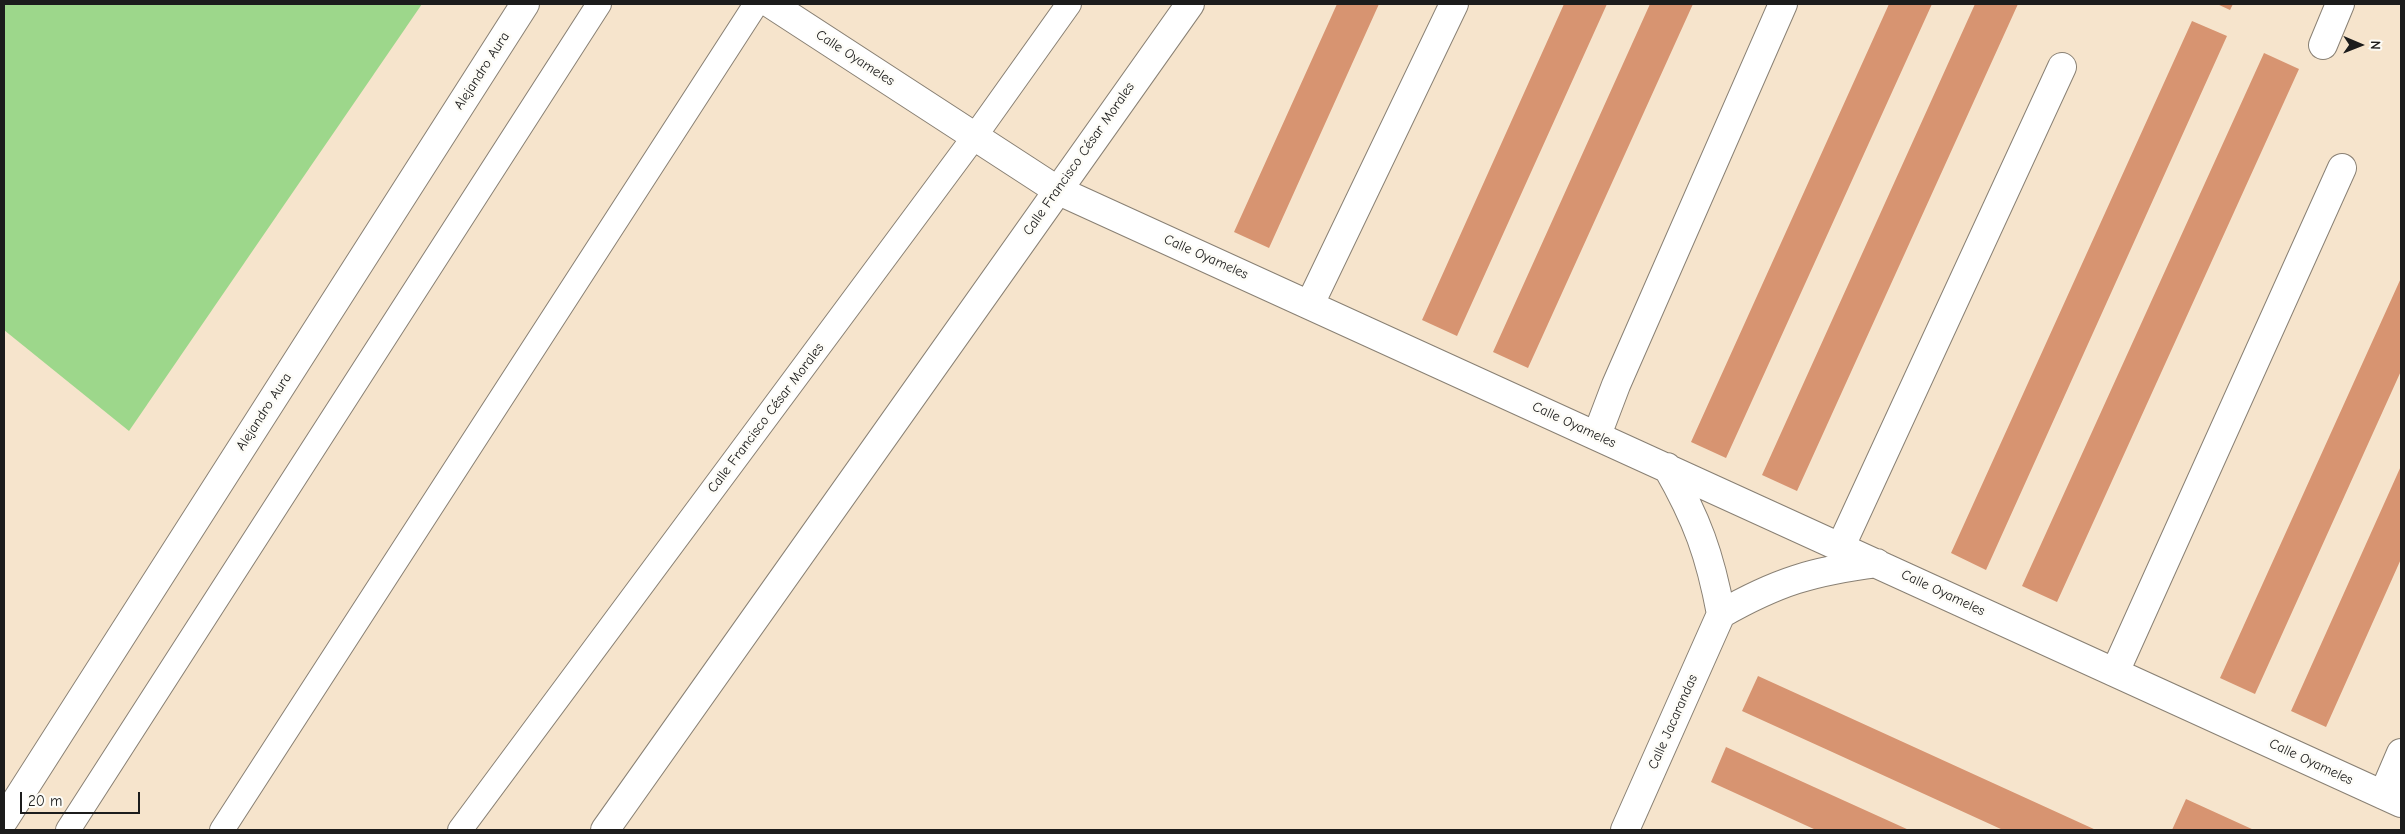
<!DOCTYPE html>
<meta charset="utf-8">
<style>
body{margin:0}
#map{position:relative;width:2405px;height:834px;overflow:hidden;background:#f6e4cc;font-family:"Comic Neue",sans-serif}
canvas{display:block}
.frame{position:absolute;inset:0;border:5px solid #1c1c1c;pointer-events:none}
.north{position:absolute;left:2335px;top:20px;width:50px;height:50px;-webkit-text-stroke:4px #fdfcf7;paint-order:stroke;rotate:91deg;font-size:14px;font-weight:700;line-height:20px;text-align:center;color:#1c1c1c}
.north::after{content:'';display:block;margin:auto;width:18px;height:22px;background:#1c1c1c;clip-path:polygon(50% 0,100% 100%,50% 72%,0 100%)}
.scale{position:absolute;left:20px;top:792px;width:120px;height:22px;box-sizing:border-box;border:2px solid #1c1c1c;border-top:0;padding-left:6px;font-size:15px;line-height:18px;white-space:nowrap;color:#1c1c1c;-webkit-text-stroke:4px #fdfcf7;paint-order:stroke}
</style>
<div id="map">
<canvas width="2405" height="834"></canvas>
<div class="frame"></div>
<div class="north">N</div>
<div class="scale">20 m</div>
</div>
<script>
const c = document.querySelector('canvas').getContext('2d');
c.lineJoin = 'round';
function paint(path, color) {
  c.fillStyle = color;
  c.fill(path, 'evenodd');
}
function trace(path, color, width, dash) {
  c.strokeStyle = color;
  c.lineWidth = width;
  c.lineCap = dash ? 'butt' : 'round';
  c.setLineDash(dash || []);
  c.stroke(path);
}
function drawText(font, color, halo, rows, align = 'center') {
  c.font = font + ' "Comic Neue",sans-serif';
  c.lineWidth = 5;
  c.setLineDash([]);
  c.textBaseline = 'middle';
  c.strokeStyle = halo;
  c.fillStyle = color;
  for (const [text, x, y, turn = 0] of rows) {
    c.save();
    c.translate(x, y);
    c.rotate((+turn || 0) * Math.PI / 180);
    c.textAlign = isNaN(turn) ? turn : align;
    if (halo) c.strokeText(text, 0, 0);
    c.fillText(text, 0, 0);
    c.restore();
  }
}
const green = new Path2D(`
 M4,4h418l-293,427 -125,-101z`);
const building = new Path2D(`
 M1337,4h42l-110,244 -35,-16z
 M1564,4h43l-150,332 -35,-16z
 M1650,4h43l-165,364 -35,-16z
 M1889,4h43l-206,454 -35,-16z
 M1975,4h43l-221,487 -35,-16z
 M2217,4h16l-3,6z
 M2192,21l35,15 -241,534 -35,-17z
 M2264,53l35,16 -242,533 -35,-16z
 M2401,278v93l-146,323 -35,-16z
 M2401,466v93l-75,168 -35,-16z
 M1758,676l88,40 250,114h-93l-173,-79 -88,-40z
 M1726,747l88,40 95,43h-93l-105,-48z
 M2186,799l68,31h-82z`);
const service = new Path2D(`
 M68,830l531,-826
 M222,830l534,-826
 M460,830l515,-694 94,-132`);
const minor = new Path2D(`
 M771,4l286,186 1344,613
 M2323,45l17,-41
 M1310,304l144,-300
 M1597,435l19,-50 167,-381
 M1841,546l221,-479
 M1721,614c56,-32 92,-43 156,-51
 M2115,672l227,-504
 M2383,795l18,-42
 M4,820l521,-816
 M605,830l585,-826
 M1625,830l96,-216c-11,-59 -24,-95 -54,-147`);
const streetNames = [
 ["Calle Oyameles",855,58,33],
 ["Alejandro Aura",482,71,-57],
 ["Calle Francisco César Morales",1079,159,-55],
 ["Calle Oyameles",1206,257,24],
 ["Alejandro Aura",264,412,-57],
 ["Calle Francisco César Morales",766,418,-53],
 ["Calle Oyameles",1574,425,25],
 ["Calle Oyameles",1943,593,25],
 ["Calle Jacarandas",1673,722,-66],
 ["Calle Oyameles",2311,762,25]
];
paint(green, '#9dd78b');
paint(building, '#d79471');
trace(service, '#898074', 26);
trace(minor, '#898074', 30);
trace(service, '#fff', 24);
trace(minor, '#fff', 28);
drawText('14px', '#1c1c1c', '#fdfcf7', streetNames);
</script>
